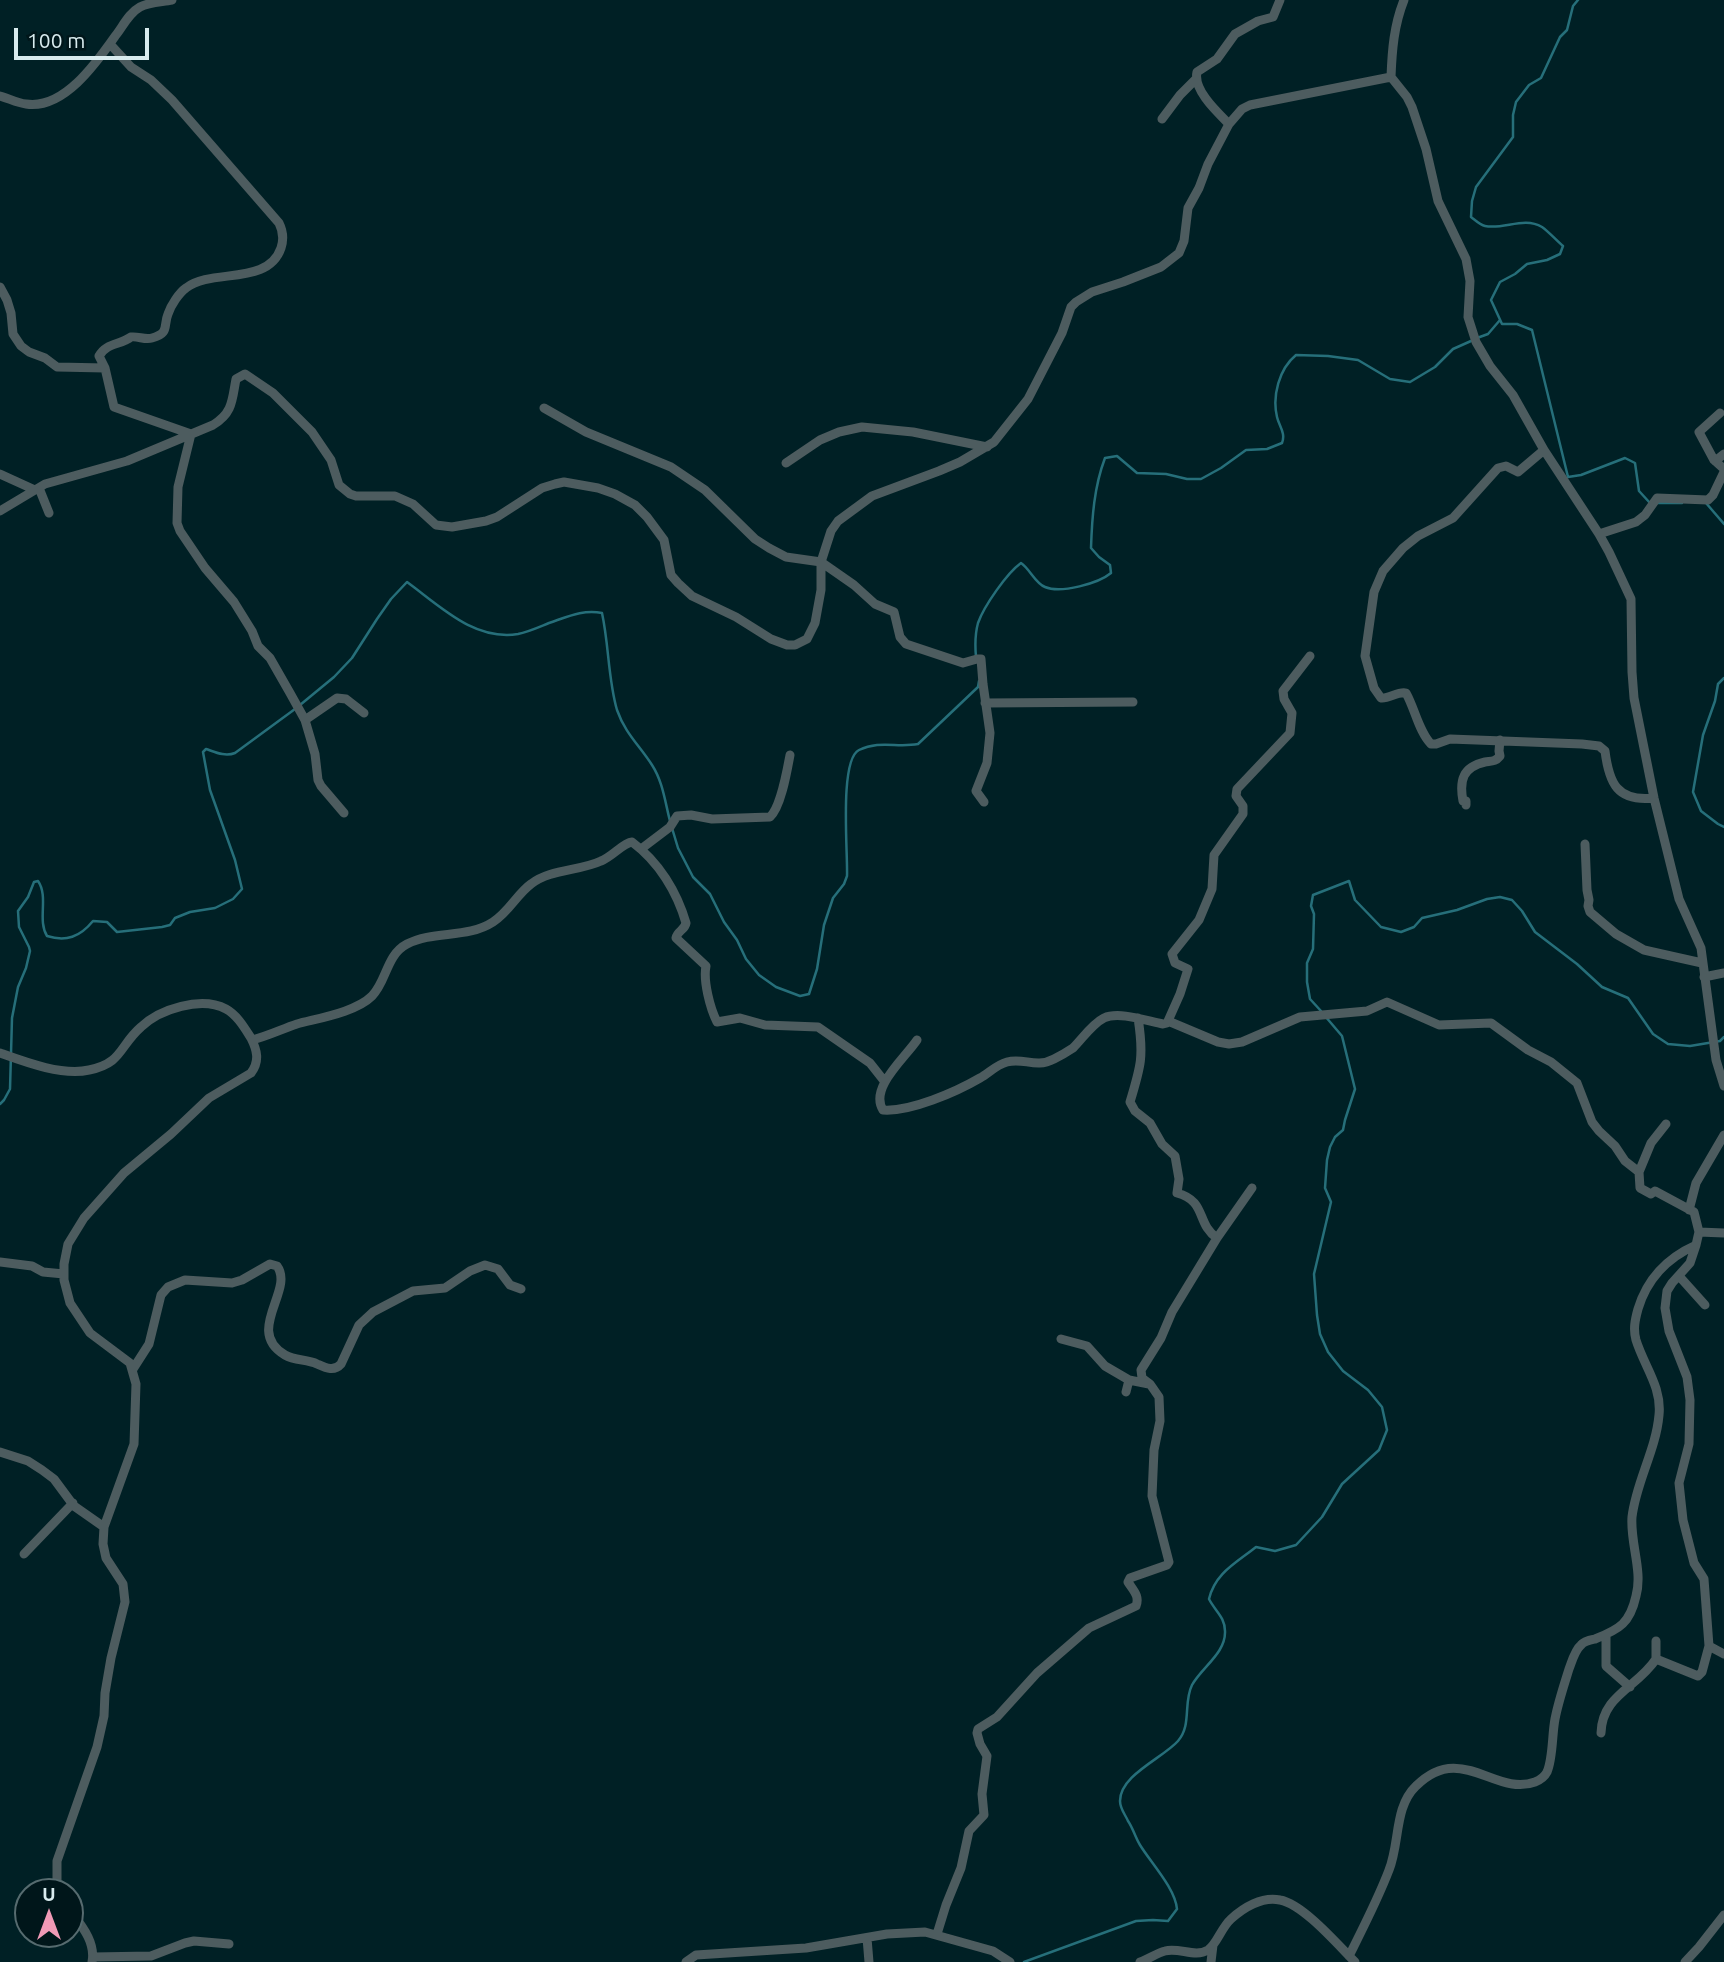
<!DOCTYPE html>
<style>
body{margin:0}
#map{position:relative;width:1724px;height:1962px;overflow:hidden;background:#002025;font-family:Ubuntu,sans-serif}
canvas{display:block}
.north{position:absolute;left:14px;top:1878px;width:70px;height:70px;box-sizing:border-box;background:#00161a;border:2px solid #566b6f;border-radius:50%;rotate:0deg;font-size:19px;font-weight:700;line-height:28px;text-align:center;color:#d8ebee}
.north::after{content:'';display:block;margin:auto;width:24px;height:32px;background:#f09ab6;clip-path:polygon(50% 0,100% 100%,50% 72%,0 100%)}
.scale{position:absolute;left:14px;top:28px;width:135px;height:32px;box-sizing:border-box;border:4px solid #d8ebee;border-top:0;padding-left:9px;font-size:21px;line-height:24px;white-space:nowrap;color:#d8ebee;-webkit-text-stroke:5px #00161a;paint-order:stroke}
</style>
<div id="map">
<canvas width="1724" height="1962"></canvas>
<div class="north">U</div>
<div class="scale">100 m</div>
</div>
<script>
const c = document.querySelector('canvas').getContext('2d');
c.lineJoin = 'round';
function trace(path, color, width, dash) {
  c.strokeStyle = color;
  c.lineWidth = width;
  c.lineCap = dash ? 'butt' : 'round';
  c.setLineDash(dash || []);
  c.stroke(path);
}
const stream = new Path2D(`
 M1578,0l-5,6 -6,24 -7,7 -19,41 -12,7 -13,17 -3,13v22l-37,50 -4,14 -1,16c4,3 9,8 14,9 19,4 39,-10 57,1 7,5 14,13 21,19l-3,8 -13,6 -20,4 -12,10 -15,8 -9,18 11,24h15l15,6 36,147 13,-2 44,-17 10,5 4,28 11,12
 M1477,338l11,-4 12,-14
 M1657,503h25
 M1706,503l18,21
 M976,657c-1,-11 -1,-23 2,-34 6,-17 29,-50 43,-60 9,6 14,20 24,24 16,7 54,-4 66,-14l-1,-8 -11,-8 -8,-9c1,-30 3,-61 14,-90l12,-2 20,17 29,1 21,5h14l20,-11 25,-18 21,-1 15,-6c4,-10 -3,-17 -5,-26 -5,-21 2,-48 19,-62l32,1 30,4 32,19 20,3 25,-15 18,-18 18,-8
 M1724,678l-6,6 -3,17 -12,34 -10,57 8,19 17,13 6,3
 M300,705l34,-28 18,-19 25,-39 14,-20 16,-17c33,24 67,59 111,52 10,-2 21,-7 31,-11 18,-6 34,-14 53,-10 7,32 6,66 15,97 8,23 22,35 35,55 11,17 13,37 18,56
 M672,828l6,20 15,29 17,17 14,28 13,18 9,19 13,16 17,12 24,9 9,-2 8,-25 7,-44 9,-27 11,-14 3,-8c1,-23 -8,-116 12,-126 21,-10 38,-2 59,-6l60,-57 1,-6
 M1321,1011l-11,-12 -3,-17v-19l6,-14 1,-35 -3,-8 2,-11 36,-14 6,19 26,27 20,5 13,-5 8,-9 35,-8 30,-11 13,-2 12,3 10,11 13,21 42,32 25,23 26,11 25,36 15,10 22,2 30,-5 4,-4
 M0,1104l4,-4 6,-11 2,-71 6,-31 8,-19 4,-17 -1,-4 -10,-20 -1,-16 10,-14 6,-15 4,-1c11,16 -1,39 9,55 19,6 33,1 46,-15l14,1 10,10 45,-5 8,-2 5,-7 15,-6 25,-4 18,-9 9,-10 -7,-29 -25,-70 -7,-38 3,-3c9,3 19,8 29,4l60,-44
 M1024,1962l112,-41 17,-1 15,1 9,-12c-2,-21 -26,-46 -37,-64 -5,-8 -7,-17 -12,-24 -3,-7 -8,-12 -8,-20 0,-26 43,-43 58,-60 14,-16 5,-38 14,-56 10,-18 34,-32 33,-54 0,-14 -10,-20 -16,-32 6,-26 27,-36 47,-52l19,4 21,-6 26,-28 20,-33 37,-34 8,-20 -5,-23 -14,-17 -25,-19 -15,-19 -8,-18 -3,-19 -3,-41 17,-72 -6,-14 2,-28 3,-13 5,-10 8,-7 2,-10 10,-31 -13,-53 -17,-20`);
const street = new Path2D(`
 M1404,0c-10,25 -12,50 -13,77l16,20 5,10 14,42 12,52 28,58 4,22 -2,36 8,25 14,24 23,29 31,55 55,84 10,18 22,47 1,73 2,26 20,100 25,101 22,49 15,112 8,26
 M110,44l21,23 20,13 21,20 107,123c4,8 5,16 2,25 -13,38 -69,20 -95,40 -7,5 -15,17 -18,26 -5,12 2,19 -16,24 -7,2 -14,-2 -21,-1 -11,8 -25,6 -32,19l6,12 9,39 77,27 -13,53 -1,36 3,8 25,37 29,34 18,29 6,15 12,12 20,35 15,27 10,34 3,26 3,6 23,27
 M0,96c8,2 17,7 26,8 38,6 71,-42 90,-69 7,-9 13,-22 24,-28 9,-5 22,-5 32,-7
 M1162,119l18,-24 16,-16
 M1229,124c-12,-12 -36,-34 -32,-52l20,-13 18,-25 23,-13 15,-4 7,-17
 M0,287l7,13 4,13 2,21 8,12 8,6 16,6 12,9 48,1
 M544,408l42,24 85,35 34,23 50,49 14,9 17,9 35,5 33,23 21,19 19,8 6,25 6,7 57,19 14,-4h4l2,25 7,49 -3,30 -11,28 8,11
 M1720,413l-21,19 15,28 10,9
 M1544,450l-26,22 -12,-6 -8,2 -45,50 -35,18 -15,12 -20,23 -9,21 -9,64 9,32 7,10c8,1 17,-7 25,-5 9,16 13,39 25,51h5l14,-5 132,5 17,2 6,5c4,32 12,51 49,47
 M1715,461l9,-7
 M786,463l34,-23 19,-8 23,-5 51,5 74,15
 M0,474l35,16
 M39,488l10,25
 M0,511l45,-27 82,-23 86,-36c20,-12 19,-25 23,-46l9,-5 28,19 39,39 19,28 8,25 11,9 6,2h39l18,8 23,21 16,2 34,-6 11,-4 45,-29 13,-4 9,-2 34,6 17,6 20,11 12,12 17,23 7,35 7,8 14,13 44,21 35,22 16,6h8l12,-6 8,-16 6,-33v-28l10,-31 7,-10 34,-25 67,-25 21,-9 34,-20 34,-43 34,-66 9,-26 5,-5 16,-10 31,-10 38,-15 18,-14 5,-12 4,-33 11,-20 9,-24 21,-40 13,-15 8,-4 141,-28
 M1599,534l37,-12 9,-7 12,-17 51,2 5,-5 11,-23
 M985,703l148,-1
 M305,720l32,-22 9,1 18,14
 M1466,805v-4h-3c-4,-21 0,-34 22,-39 7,-1 10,0 15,-6l-1,-5 1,-11
 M1585,844l2,46 2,10 -1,6 2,6 26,22 28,16 58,13
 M641,849l29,-22 7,-11 14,-1 21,4 58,-2c11,-10 17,-46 20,-62
 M1704,977l20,-4
 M1168,1021l12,-27 8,-25 -13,-6 -3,-9 27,-34 13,-31 2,-34 29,-41v-8l-7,-10 1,-7 53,-56 2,-20 -8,-14 -1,-8 27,-35
 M252,1040c16,-4 30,-11 45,-16 22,-6 59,-12 75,-28 15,-15 14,-41 35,-52 27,-14 60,-5 86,-22 16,-10 24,-28 38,-38 19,-15 49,-13 70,-23 12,-5 22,-18 31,-19 27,20 45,50 54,81 -1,7 -9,8 -10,15l30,28c-3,15 4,42 11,56l23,-4 25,7 53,2 52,36 15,19
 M917,1040c-12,18 -48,48 -34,70 27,2 73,-18 97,-32 9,-5 16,-13 27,-16 17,-5 28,7 47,-3 6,-3 13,-7 19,-11 10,-10 19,-24 31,-30 15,-7 43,3 59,6l4,-1 1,-2 50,21 11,2 13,-2 58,-25 67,-6 20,-9 52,23 52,-2 37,27 23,12 26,21 15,39 7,9 16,15 10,15 14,11 1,16 11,6 4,-3 39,21 5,20 -3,13 -6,18 -18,20 -5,8 -2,17 4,23 18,46 3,23 -1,44 -10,39 4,37 11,43 10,16 5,67 -7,26 -4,4 -42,-17c-19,29 -54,36 -55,74
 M0,1053c25,9 62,23 89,17 34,-7 30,-24 52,-43 19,-18 60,-31 85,-18 11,6 18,18 25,29 6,12 9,23 0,35l-42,25 -38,36 -47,39 -40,45 -16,26 -4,20v16l6,23 20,30 40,30 6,21 -2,60 -30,83 -1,17 3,14 17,26 2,18 -14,56 -6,35 -1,23 -7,31 -40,114v31
 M1639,1172l12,-29 15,-19
 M1689,1210l7,-27 28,-48
 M1699,1232l25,1
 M1217,1238l35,-50
 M0,1262l32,4 11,6 21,2
 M1679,1276l26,29
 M1061,1339l26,7 18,20 24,14 20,4
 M133,1369l16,-25 12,-49 7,-8 17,-7 47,3 10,-3 28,-16 7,2c18,24 -33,65 8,89 10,6 22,4 32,9 9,4 17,8 24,0l18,-39 14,-13 40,-21 32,-3 25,-17 15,-6 13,4 12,16 11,4
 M1126,1392l3,-12
 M0,1452l28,9 14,9 12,9 20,27 30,21
 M24,1554l49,-51
 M1606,1635v31l24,21
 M1709,1646l15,8
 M1656,1659v-18
 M70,1910c11,15 26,32 22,52
 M937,1934l9,-29 15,-37 8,-37 15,-16 -2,-21 5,-38 -7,-12 -3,-11 1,-4 19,-12 40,-44 52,-45 47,-22c4,-10 -3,-16 -8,-24l2,-4 37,-13 2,-3 -17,-66 2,-46 6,-29 -1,-24 -9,-13 -8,-6 -1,-8 20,-32 11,-26 45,-74c-21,-14 -10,-37 -40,-45l2,-14 -4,-23 -13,-12 -12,-21 -15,-12 -5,-9c11,-36 14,-46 8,-84
 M867,1938l2,24
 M1349,1956c14,-28 29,-57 40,-86 11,-27 5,-63 27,-84 45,-45 79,11 119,-4 5,-2 10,-6 12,-10 6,-13 5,-38 8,-53 3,-16 9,-34 14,-50 3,-8 6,-19 12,-24 3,-4 9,-5 14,-6 25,-10 35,-16 41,-43 7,-25 -6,-53 -4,-79 4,-35 24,-67 27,-102 3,-28 -15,-49 -23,-75 -3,-11 -1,-20 2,-31 9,-30 29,-51 58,-64
 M93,1957l58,-1 34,-13 9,-2 35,3
 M686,1962l10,-7 110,-7 81,-14 38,-2 68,19 17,11
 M1140,1962c9,-3 17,-9 25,-11 14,-4 30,7 43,-1 9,-6 13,-22 23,-31 12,-11 31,-23 49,-19 23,4 58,45 75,62
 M1211,1962l2,-17
 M1685,1962l14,-15 25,-32`);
trace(stream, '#266f7a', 2.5);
trace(street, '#4d5c5f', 9);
</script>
